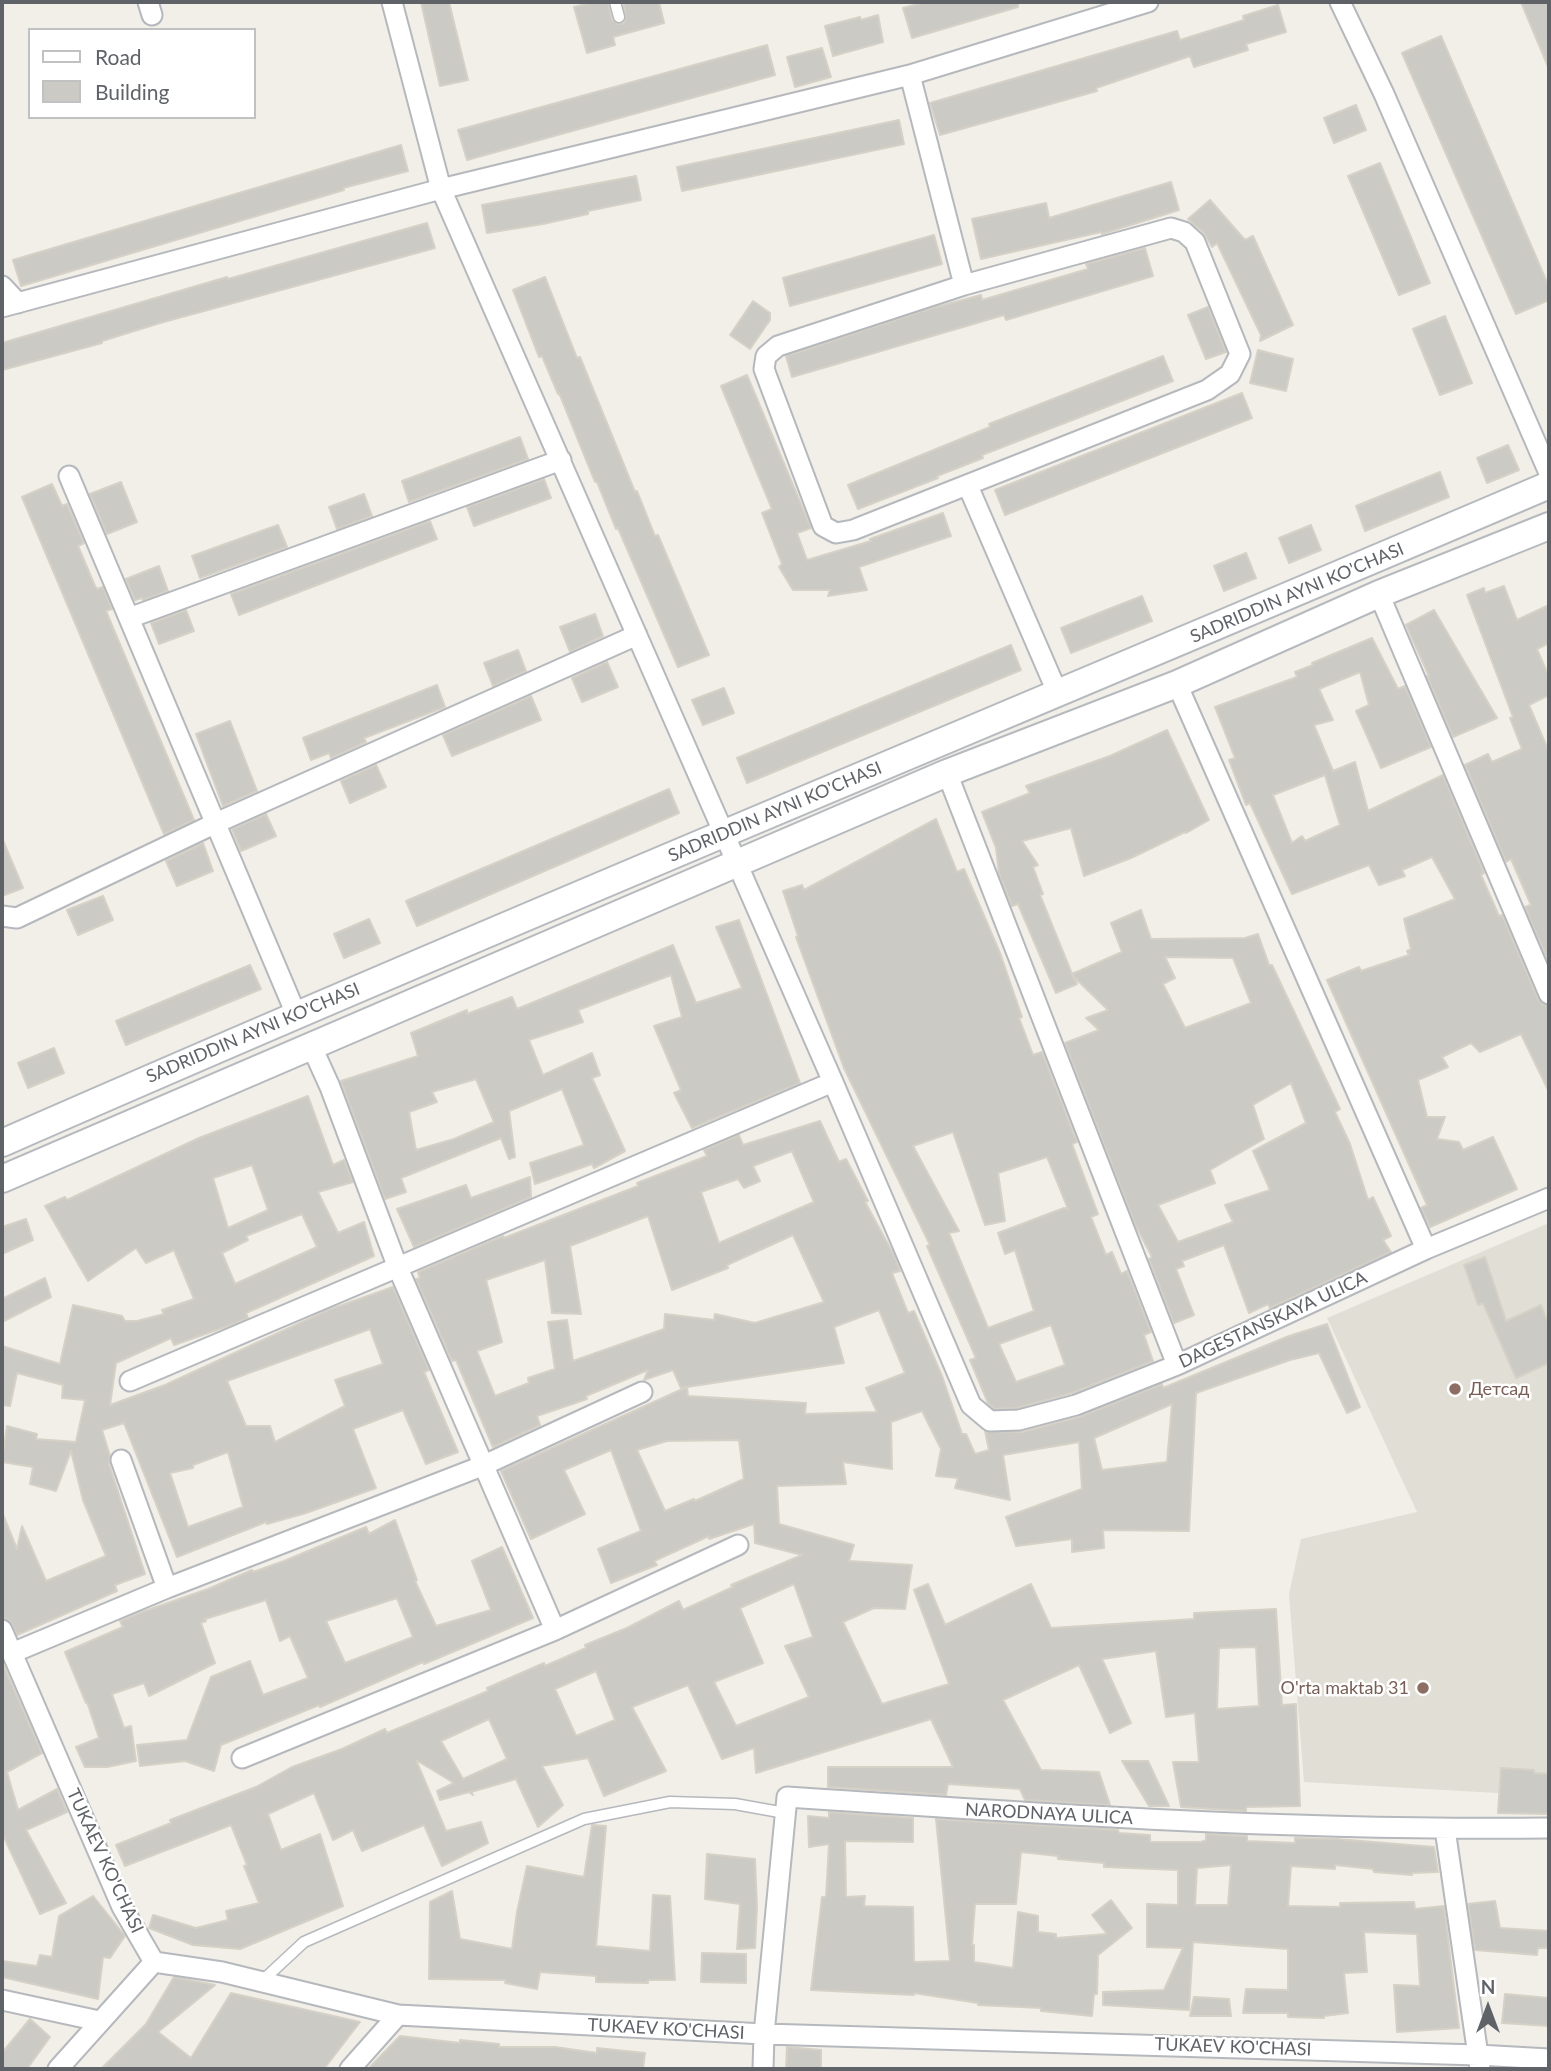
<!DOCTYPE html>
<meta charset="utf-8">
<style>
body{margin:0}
#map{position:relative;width:1551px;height:2071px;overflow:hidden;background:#f1efe8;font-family:Lato,sans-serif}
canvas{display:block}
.frame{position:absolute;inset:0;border:4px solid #5f6368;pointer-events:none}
.legend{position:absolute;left:28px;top:28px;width:228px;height:91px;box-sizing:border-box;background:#fff;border:2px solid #bfc1c3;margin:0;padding:9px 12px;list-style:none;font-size:21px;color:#5f6368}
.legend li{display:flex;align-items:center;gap:14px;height:35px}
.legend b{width:35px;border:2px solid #bfc1c3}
.north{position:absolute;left:1453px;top:1973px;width:70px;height:70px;-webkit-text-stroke:5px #fff;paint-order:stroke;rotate:0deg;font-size:19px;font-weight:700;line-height:28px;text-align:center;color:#5f6368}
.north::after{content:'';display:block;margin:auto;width:24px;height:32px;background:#5f6368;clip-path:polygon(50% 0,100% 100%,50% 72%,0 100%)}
</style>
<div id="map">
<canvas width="1551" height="2071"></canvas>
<div class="frame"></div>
<ul class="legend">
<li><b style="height:9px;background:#fff"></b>Road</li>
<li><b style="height:19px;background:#cccac5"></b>Building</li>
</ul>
<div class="north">N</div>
</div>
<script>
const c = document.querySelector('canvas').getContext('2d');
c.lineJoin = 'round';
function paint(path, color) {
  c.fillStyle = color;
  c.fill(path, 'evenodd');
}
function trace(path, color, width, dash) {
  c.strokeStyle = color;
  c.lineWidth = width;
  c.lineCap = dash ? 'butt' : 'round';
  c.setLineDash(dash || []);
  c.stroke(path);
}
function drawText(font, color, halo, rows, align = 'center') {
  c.font = font + ' Lato,sans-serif';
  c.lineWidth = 5;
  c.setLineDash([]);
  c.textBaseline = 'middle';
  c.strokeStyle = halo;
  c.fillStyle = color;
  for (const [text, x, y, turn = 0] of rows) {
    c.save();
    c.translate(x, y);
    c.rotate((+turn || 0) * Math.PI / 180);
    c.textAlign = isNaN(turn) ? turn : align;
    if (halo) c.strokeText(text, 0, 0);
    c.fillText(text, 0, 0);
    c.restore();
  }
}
const education = new Path2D(`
 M1549,1223v573l-245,-14 -15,-188 12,-55 116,-27 -90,-194z`);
const building = new Path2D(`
 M421,2h28l19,78 -28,6z
 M593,2h15l4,18 6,4 6,-1 2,-5 -3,-16h36l5,21 -51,14 2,8 -28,8 -13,-46z
 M926,2h92v5l-106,31 -9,-30z
 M1521,2h28v67z
 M1278,5l8,27 -40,12 2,6 -54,17 -4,-11 -94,32 1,3 -157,44 -10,-32 247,-72 3,9 64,-20 -1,-4z
 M878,15l5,27 -50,14 -8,-30 35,-9 1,3z
 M1441,36l108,251v13l-33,14 -114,-261z
 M767,45l8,30 -308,85 -9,-30z
 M822,48l9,29 -36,10 -8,-30z
 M1356,105l10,25 -32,13 -10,-25z
 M899,120l5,24 -222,47 -5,-24z
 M401,145l7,26 -65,17 1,2 -323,96 -8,-26z
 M1380,163l50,120 -31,12 -51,-119z
 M636,176l5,24 -53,11v3l-45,10 -56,9 -5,-28z
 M1171,182l8,28 -77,24 -1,-2 -120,27 -9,-40 74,-16 3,15z
 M1210,200l35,40 8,-4 40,89 -33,16 1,-6 -44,-92 -5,4 -8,-14 -16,-14z
 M427,223l8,25 -275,75 -58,18v2l-100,27v-27l225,-66 1,2z
 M934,235l8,29 -152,42 -7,-28z
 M1145,248l8,28 -147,44 -2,-5 -212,62 -6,-21 143,-47 52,-14 1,5 106,-31 -2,-5z
 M545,277l32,81 3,-1 55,135 2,-1 18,45 3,-1 51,120 -31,12 -60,-139 -2,1 -19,-47h-2l-36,-89 -1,1 -16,-38 -3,1 -26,-67z
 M753,301l17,12v7l-20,29 -20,-14z
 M1208,307l18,45 -20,7 -18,-44z
 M1445,316l27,67 -32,12 -27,-66z
 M1258,350l35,9 -7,32 -36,-8z
 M1163,356l10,25 -191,74 1,3 -46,18 1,2 -80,31 -10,-24 142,-58 -1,-3z
 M747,375l64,153 -14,5 10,27 64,-19 -1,-2 73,-26 8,23 -92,31 8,23 -39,6 2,-6h-37l-14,-23 3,-3 -20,-51 10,-4 -51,-123z
 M1242,393l10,25 -247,97 -10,-25z
 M520,437l8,22 -119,43 -7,-21z
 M1508,445l11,25 -32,13 -10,-25z
 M1440,472l9,25 -84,34 -9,-25z
 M544,479l7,19 -77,28 -7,-19z
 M121,482l16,40 -30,12 -17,-40z
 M52,484l10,22 5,-2 17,39 -6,3 17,40 2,3 6,-2 9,22 -6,2 88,209 -30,14 -142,-337z
 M364,494l8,22 -35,13 -8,-22z
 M430,521l7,18 -198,76 -8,-21z
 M278,525l9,22 -87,31 -8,-22z
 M1311,525l10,25 -32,13 -10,-25z
 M1246,553l10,25 -32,13 -10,-25z
 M159,566l9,25 -25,9 -1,-2 -7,2 -9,-21z
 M1504,586l13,34 32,-15v38l-12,6 12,28v18l-20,10 20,47v211l-24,-56 6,-2 -20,-46 -5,3 -41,-97 23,-11 4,8 30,-13 -12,-31 3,-1 -46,-122 17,-7 1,5z
 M1142,596l10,25 -81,32 -10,-25z
 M186,610l8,21 -35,13 -8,-21z
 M1434,610l63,108 -44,19 -26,-61h2l-23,-51z
 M595,614l8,22 -33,16 -10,-25z
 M1372,638l26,51 7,-3 26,61 -50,21 -25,-57 13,-6 -9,-33 -41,17 14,31 -19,5 19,46 22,-9 13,49 75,-36 41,98 -3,2 18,41 3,-1 36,84 4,5 7,2v86l-28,-58 -41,18 -9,-9 -29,14 6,10 -30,13 9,37h18l-8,22 22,3 4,8 30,-13 24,52 -87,38 -9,-19 6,-3 -100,-225 32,-13 2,4 48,-16 -2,-4 4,-2 -7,-30 51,-20 -23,-42 -30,13 3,6 -26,9 -10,-20 -77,29 -42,-91 -4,2 -17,-45 6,-2 -20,-51 82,-30 -2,-5 18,-7 -1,-2zM1325,775l15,50 -35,16 -3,-5 -10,7 -19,-48z
 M1011,645l10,25 -274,113 -10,-25z
 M518,650l8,21 -33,15 -9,-23z
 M607,662l11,25 -36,15 -10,-24z
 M437,685l8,22 -81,31 2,4 -35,16 -2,-5 -18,7 -8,-22z
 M724,688l10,25 -31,12 -11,-25z
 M531,696l10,24 -89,36 -9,-21z
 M230,721l27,70 -34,15 -27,-72z
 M1167,730l42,90 -23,13 -1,-1 -54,26 -47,18 -13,-48 -49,13 16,24 -5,2 10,27 -3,1 32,79 50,-22 -11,-29 30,-13 10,29 94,-1 13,-4 11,31h3l68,144 -5,3 15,32 18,56 5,-3 18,39 -8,4 8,12 -121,56 -2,-4 -19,9 -25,-68 -42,16 2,5 -8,3 18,46 -20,8 -25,-64 3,-2 -17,-33 -70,-181 34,-13 -13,-12 22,-8 -35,-34 4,8 -21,9 -38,-89 -6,2 -13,-32 -3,-26 -14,-36 48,-19 -4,-7 84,-30zM1165,957l68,1 18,45 -66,25 -22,-44 12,-6zM1291,1083l15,40 -53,28 17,39 -45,15 8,17 -55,20 -20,-37 57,-22 -5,-13 54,-31 -11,-34z
 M376,765l10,22 -36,16 -9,-22z
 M669,789l10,24 -262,113 -11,-25z
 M266,814l10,22 -35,15 -9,-22z
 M936,819l21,53 7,-3 36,84 22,64 -3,1 14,37 9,-3 35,90 -5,2 26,70 -7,3 15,38 6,-3 9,22 6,-3 24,61 -7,3 9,26 -81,32 -55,15 -23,1 -6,-6 -18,-43 6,-2 -49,-112 3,-1 -86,-177 -48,-131 2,-1 -15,-45 19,-6 2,5zM953,1132l32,93 20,-4 -7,-48 49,-16 21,52 -4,-1 -66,25 7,21 10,-4 19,61 -46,17 -39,-95 10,-2 -46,-85zM1051,1325l14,40 -49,17 -17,-38z
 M2,838l21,50 -21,8z
 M203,843l10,28 -36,15 -11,-25z
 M103,896l10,24 -35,15 -11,-25z
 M369,919l11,24 -36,15 -10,-24z
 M739,920l61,163 -108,45 -18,-35 7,-3 -27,-64 28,-9 -11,-42 -93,35 5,12 -54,18 14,35 49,-22 8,22 -8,3 33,73 -31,17 -2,-4 -57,20 -5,-21 54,-18 -22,-56 -53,22 6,46 -6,2 -8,-21 -100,40 5,14 -21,7 -44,-118 77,-25 -7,-23 56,-23v4l45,-17 5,12 156,-64 23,58 46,-15 -26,-61zM476,1079l18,43 -40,17 -38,11 -7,-38 28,-10 -5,-10z
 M250,965l11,24 -135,56 -10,-24z
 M54,1048l10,25 -36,15 -10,-25z
 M308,1096l25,69 11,-5 9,22 -35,10 20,41 26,-11 10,34 -128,57 2,5 -20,8 -54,19 -3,-7 -55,25 -6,42 55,-20 163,-75 65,-23 36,83 -5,2 34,80 -32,12 -23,-54 -50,19 23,59 -70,25 -39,11 -1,-2 -89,35 -53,-134 -22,7 8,26 -1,8 36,110 -30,11 2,6 -100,44 -7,-14 -8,-3v-106l15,37 5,-23 24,55 60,-25 -23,-56 -12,-49 -15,40 -26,-7 3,-17 -31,-5 5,-36 30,8 -1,5 40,3 9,-42 -23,-2 1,-13 -46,-12 -7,33 -8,-1v-59l58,18 13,-59 49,11 3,5h12l27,-7 -2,-4 32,-11 -20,-49 -28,13 -10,-15 -48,33 -43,-75 20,-9 2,3 132,-62zM252,1165l16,45 -40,18 -15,-50zM302,1214l15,33 -82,37 -13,-31 26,-13 -2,-4zM370,1329l13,35 -48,16 10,26 -70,36 -5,-16h-24l-19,-45zM228,1452l15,55 -55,20 -18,-54 23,-5v-3z
 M820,1121l19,41 7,-3 22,42 -3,1 30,55 5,14 -8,2 16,40 6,-2 28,65 20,58h4l9,20 14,-4 -4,-19 37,1 57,-15 83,-33 1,4 126,-52 38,-12 33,83 -13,6 -28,-60 -29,7 -94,33 -7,138 -86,-1 1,18 -32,4v-13l-56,7 -10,-29 76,-28 -3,-47 -76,13 7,45 -55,-12 3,-10 -22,-2 5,-27 -19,-38 -31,11 1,47 -49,-7 3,22 -69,2 2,38 75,21 -5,16 63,4 -7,44 -31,-1 -31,14 39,82 67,-20 -35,-94 14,-6 17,41 86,-41 20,44 143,-9v-6l82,-4 6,96 14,-1 4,102 -54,1v4l-65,-4 -8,-45h26l-4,-49 -29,4 -10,-66 -54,8 29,64 -21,10 -31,-68 -76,35 38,70 58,2 11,33 -85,-5 -5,-11 -72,-5 -2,11 -118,-8v-20h125l-22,-48 -175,54 -2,-25 -32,11 -34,-74 -56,22 34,64 -62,25 -16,-38 -46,8 21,39 -25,22 -22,-48 -45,13 2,3 -4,-3 -29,8 -3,-9 17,-8 -38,-23 30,71 35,-9 7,21 -46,23 -18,-41 -62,26 -9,-21 -20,10 -19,-47 -46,21 13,36 39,-16 23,72 -103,43 -47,-4 -44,-17 4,-13 43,13 32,-8 -2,-9 33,-8 -15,-37 3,-1 -16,-40 -106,41 -9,-21 55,-22 -1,-3 86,-33 36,-20 50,-18 43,-20 2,4 101,-42 -1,-3 57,-25 1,3 41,-18 -1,-3 42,-17 52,-27 4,9 50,-23 -2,-2 71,-30 -47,-12 -1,-19 -45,15v-3l-55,25 3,4 -46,18 -13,-34 43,-18 -30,-81 -47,20 21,44 -54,25 -30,-68 186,-84 -6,1 -8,-18 -29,10 4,-10 -62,26 1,3 -50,17 3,9 -47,22 -37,-87 -4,1 -36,-82 4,-1 -2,-6 85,-36 1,2 134,-52 -1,-3 70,-27 -3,-6 35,-15 4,10zM792,1151l22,51 -95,41 -18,-51 37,-13 6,9 16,-7 -7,-15zM648,1216l24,74 56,-22 -1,-3 66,-30 31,67 -69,21 -40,-9 -1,6 -49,-6 -1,15 -91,32 -6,-41 -19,2 7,47 -27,9 1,5 -34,13 -18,-45 25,-9 -16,-62 59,-20 7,53 29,1 -11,-68zM879,1310l26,63 -39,15 11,24 -72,2 1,-11 -118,-7 -1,-9 157,-24 -10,-36zM1172,1404l-5,58 -65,8 -8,-32zM739,1440l5,39 -49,22 -1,-2 -29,12 -28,-61 30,-9zM794,1584l19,53 -28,9 24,51 -73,29 -22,-44 49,-19 -23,-55zM1256,1647l3,59 -42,3 2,-61zM596,1671l19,49 -39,16 -21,-47zM489,1719l18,40 -44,20 -22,-38z
 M530,1177l1,20 -117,50 -17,-38 69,-24 5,13z
 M26,1219l7,21 -31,14v-27z
 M1485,1257l21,64 35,-16 8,20v38l-33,15 -33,-75 -5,2 -14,-40z
 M45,1278l6,19 -49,25v-23z
 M395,1520l22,60 -2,1 21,45 55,-16 -19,-49 30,-14 31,71 -109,46 -1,-2 -103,45 -1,-2 -98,40 -7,26 -29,-10 -45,5 -3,-21 50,-5 24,-63 39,-16 13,34 45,-17 -18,-42 -10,5 -14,-41 -61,19 1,2 -5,2 14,40 -66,33 -5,-13 -32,11 12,34 7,-2 5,35 -29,6h-22l-9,-20 23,-9 -12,-36 -1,1 -21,-51 58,-25 -3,-6 22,-9 66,-23 44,-19 1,2 31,-11 82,-34 3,7zM397,1598l16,39 -68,26 -19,-42z
 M2,1662l40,91 -35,19 11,38 39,-21 10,23 -41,18 40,73 -26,11 -38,-81z
 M1122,1761h26l21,45h-20z
 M1501,1768l33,2v3l15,1v40l-51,-1z
 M829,1812l84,6v24l-68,-1 1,56 19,-1 -1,10 49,1 1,55 36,-1 -14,-142 182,11 1,3 31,2v7h51l5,-2v-6l41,2v5l48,2v-5l42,1 97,8 4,25 -26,1v2l-38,-3 -1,-3 -38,-4v4l-44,-3 -3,40 52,1v-4l74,-1 1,7 29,-3 15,122 -62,4 -3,-47 26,1 -3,-52 -53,-2 3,40 -23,1 4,40 -24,3v2l-36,-1v-4h-45l3,-24 42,1v-41l-95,-7 -4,68 -86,-5v-13l61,-2 19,-42 -36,-1v-43l31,1v-35l-74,-3v-4l-46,-4v-3l-37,-4 -5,52h-41l-3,41h2v17l39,6 5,-56 20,4v16l18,2v4l51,-4 -15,-19 19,-15 21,28 -34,27 -1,39h-3l-2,22 -51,-5v-3l-63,-3v-2l-64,-10v2l-103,-5 11,-93h4l3,-53 -20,3 -1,-31 21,2zM1231,1865l-3,40h-33l2,-37z
 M592,1825l14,1 -10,120 54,5 3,-56 17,1 5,84h-27v3l-52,-1v-6l-56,-4 -3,17 -32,-6 1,-3 -77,-1 1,-77 22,-11 8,48 52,10 5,-37 10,-46 57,11z
 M707,1854l48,5 2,48 -2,41 -18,1 3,-45 -35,-5z
 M93,1896l32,40 -15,22 -7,-1 -5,42 -96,-22v-16l35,5 3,-11 12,2 7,-41z
 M1495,1901l5,27 49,3v17h-11l-1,7 -62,-5 -7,-46z
 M702,1953l44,1v29l-45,-1z
 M174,1977l41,8 -57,47 33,26 40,-65 129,29 -36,47h-223l45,-45z
 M1505,1994l44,4v28l-47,-3z
 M1194,1997l35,2 2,17h-41z
 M30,2019l20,18 -23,32h-25v-16z
 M400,2036l60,7v-3l39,4v3h56l42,6v-5l48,5 -2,16h-275z
 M787,2047l34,3v19h-35z`);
const lane = new Path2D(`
 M615,2l4,15
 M262,1981l42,-39 280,-123 86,-17 65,2 50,9`);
const street = new Path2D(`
 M148,2l4,13
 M392,2l49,187 392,893 138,323 19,16 29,-1 57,-15 101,-40 249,-116 123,-51
 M1340,2l44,92 165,379
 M910,75l54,210
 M1171,228l13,4 11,10 45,112 -10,20 -23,16 -354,140 -17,3 -13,-7 -59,-157 2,-13 12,-10 186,-61z
 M2,286l16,17
 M2,307l439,-118 469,-114 238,-73
 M69,476l227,538
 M968,486l90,208
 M1379,594l170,400
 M129,618l432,-158
 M1177,684l249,565
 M947,773l230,592
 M2,916l15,2 199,-95 421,-188
 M311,1045l19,42 68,181 157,362
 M130,1381l703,-299
 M121,1460l46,128
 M2,1630l120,277 32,55 68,10 176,43 366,19 714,21 71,4
 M12,1653l155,-65 315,-122 160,-74
 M242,1758l313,-128 183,-85
 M1445,1829l35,240
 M2,2000l97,21
 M58,2069l96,-107
 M350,2069l48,-54
 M763,2069l1,-35 23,-237c254,17 508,34 762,31`);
const secondary = new Path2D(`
 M2,1143c513,-225 1032,-438 1547,-658
 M2,1179l945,-406 230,-89 202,-90 170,-68`);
const markers = [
 [1455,1389,7,"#8d6e63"],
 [1423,1688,7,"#8d6e63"]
];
const streetNames = [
 ["SADRIDDIN AYNI KO'CHASI",1297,593,-23],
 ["SADRIDDIN AYNI KO'CHASI",775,812,-23],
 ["SADRIDDIN AYNI KO'CHASI",253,1033,-23],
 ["DAGESTANSKAYA ULICA",1273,1320,-25],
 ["NARODNAYA ULICA",1049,1814,3],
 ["TUKAEV KO'CHASI",105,1861,65],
 ["TUKAEV KO'CHASI",666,2029,3],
 ["TUKAEV KO'CHASI",1233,2047,2]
];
const educationNames = [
 ["Детсад",1469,1389],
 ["O'rta maktab 31",1409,1688,"right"]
];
paint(education, '#e1ded6');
paint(building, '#cccac5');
trace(building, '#d6d1c6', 2);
trace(lane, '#b5b8bc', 13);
trace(street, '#b5b8bc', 23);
trace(secondary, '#b6babf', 30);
trace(lane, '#fff', 10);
trace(street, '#fff', 19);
trace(secondary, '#fff', 26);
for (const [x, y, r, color] of markers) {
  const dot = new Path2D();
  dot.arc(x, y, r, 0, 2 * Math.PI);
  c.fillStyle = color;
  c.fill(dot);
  trace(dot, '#fff', 2.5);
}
drawText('18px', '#5f6368', '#fff', streetNames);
drawText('18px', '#785e54', '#fff', educationNames, 'left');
</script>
